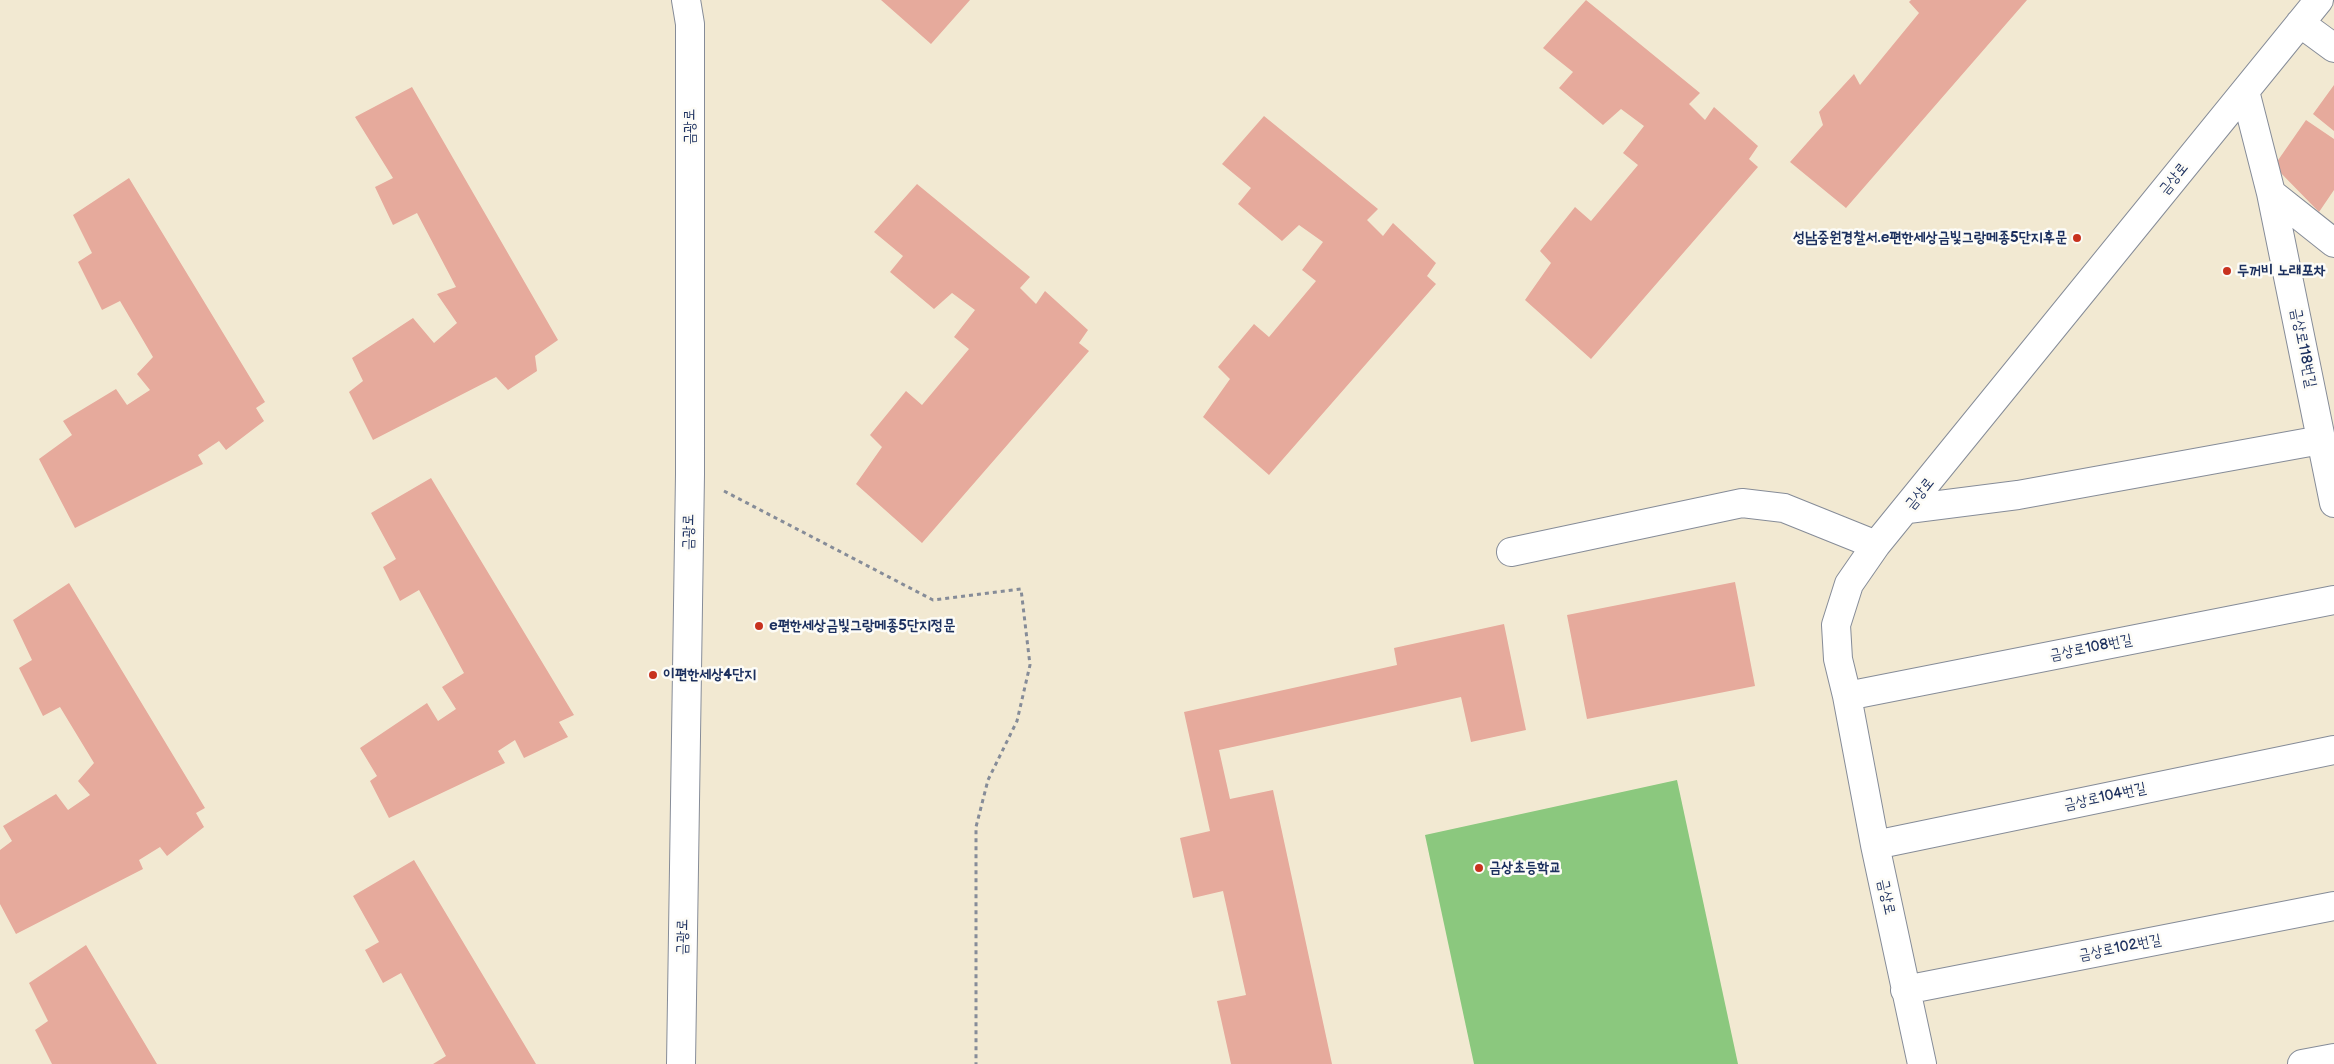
<!DOCTYPE html>
<meta charset="utf-8">
<style>
body{margin:0}
canvas{display:block;background:#f2e9d2}
</style>
<canvas width="2334" height="1064"></canvas>
<script>
const c = document.querySelector('canvas').getContext('2d');
c.lineJoin = 'round';
function paint(path, color) {
  c.fillStyle = color;
  c.fill(path, 'evenodd');
}
function trace(path, color, width, dash) {
  c.strokeStyle = color;
  c.lineWidth = width;
  c.lineCap = dash ? 'butt' : 'round';
  c.setLineDash(dash || []);
  c.stroke(path);
}
function drawText(font, color, halo, rows, align = 'center') {
  c.font = font + ' "Balsamiq Sans","Poor Story",sans-serif';
  c.lineWidth = 5;
  c.setLineDash([]);
  c.textBaseline = 'middle';
  c.strokeStyle = halo;
  c.fillStyle = color;
  for (const [text, x, y, turn = 0] of rows) {
    c.save();
    c.translate(x, y);
    c.rotate((+turn || 0) * Math.PI / 180);
    c.textAlign = isNaN(turn) ? turn : align;
    if (halo) c.strokeText(text, 0, 0);
    c.fillText(text, 0, 0);
    c.restore();
  }
}
const green = new Path2D(`
 M1677,780l61,284h-264l-49,-229z`);
const building = new Path2D(`
 M881,0h89l-39,44z
 M1586,0l114,93 -11,11 16,16 9,-13 44,39 -9,13 9,8 -167,192 -66,-59 26,-37 -11,-12 35,-44 16,14 47,-56 -15,-12 21,-27 -23,-17 -18,16 -44,-37 14,-16 -30,-24z
 M1911,0h116l-181,208 -56,-46 33,-37 -4,-13 35,-38 6,11 59,-72 -10,-11z
 M2334,85v46l-21,-17z
 M412,87l146,253 -23,16 2,15 -29,19 -12,-13 -123,63 -24,-48 14,-11 -11,-23 61,-40 21,25 23,-20 -20,-29 19,-7 -39,-74 -24,12 -18,-38 18,-9 -38,-61z
 M1264,116l114,93 -11,11 16,16 10,-13 43,40 -9,13 9,8 -167,191 -66,-58 27,-38 -12,-12 36,-43 15,13 47,-56 -14,-11 21,-28 -24,-17 -17,16 -44,-37 13,-16 -29,-24z
 M2306,120l28,19v51l-15,22 -45,-46z
 M129,178l136,224 -9,6 8,13 -38,29 -7,-9 -21,14 5,9 -128,64 -36,-69 33,-24 -9,-14 53,-32 11,16 23,-15 -13,-16 16,-17 -33,-56 -18,9 -24,-48 14,-9 -19,-38z
 M917,184l113,93 -10,11 16,16 9,-13 43,39 -9,13 10,8 -167,192 -66,-59 26,-37 -12,-12 36,-44 16,14 47,-56 -15,-12 21,-27 -23,-17 -18,16 -44,-37 13,-16 -29,-24z
 M431,478l143,237 -15,7 9,15 -44,21 -9,-18 -17,11 7,12 -116,55 -19,-37 7,-5 -17,-28 67,-45 11,18 18,-12 -14,-22 22,-14 -45,-83 -19,11 -17,-34 13,-8 -25,-46z
 M1735,582l20,104 -168,33 -20,-104z
 M69,583l136,225 -9,5 8,14 -37,29 -7,-9 -21,13 4,9 -127,65 -16,-30v-54l12,-9 -9,-15 53,-32 12,16 22,-15 -12,-14 16,-18 -34,-56 -17,9 -24,-48 13,-8 -19,-40z
 M1504,624l22,106 -55,12 -10,-45 -242,53 11,49 43,-9 59,274h-101l-14,-63 29,-6 -23,-104 -30,7 -13,-60 30,-7 -26,-119 213,-47 -3,-17z
 M414,860l122,204h-103l13,-8 -45,-83 -18,10 -18,-33 14,-8 -26,-46z
 M86,945l71,119h-105l-17,-34 13,-9 -19,-38z`);
const path = new Path2D(`
 M724,491l209,109 88,-11 9,76 -13,56 -29,59 -12,47v237`);
const minor = new Path2D(`
 M2300,23l34,25
 M2245,91l26,102 63,310
 M2271,193l63,50
 M1908,509l110,-14 303,-55
 M1511,552l231,-49 42,5 92,37
 M1847,696l487,-96
 M1875,845l459,-95
 M1905,990l429,-84
 M681,1064l9,-590v-450l-4,-24
 M1922,1064l-47,-219 -28,-149 -9,-37 -2,-34 13,-41 27,-39 443,-545
 M2302,1064l32,-6`);
const markers = [
 [2077,238,5,"#c8321e"],
 [2227,271,5,"#c8321e"],
 [759,626,5,"#c8321e"],
 [653,675,5,"#c8321e"],
 [1479,868,5,"#c8321e"]
];
const streetNames = [
 ["금광로",690,127,-90],
 ["금상로",2174,179,-51],
 ["금상로118번길",2303,348,79],
 ["금상로",1920,494,-51],
 ["금광로",689,532,-89],
 ["금상로108번길",2091,648,-11],
 ["금상로104번길",2105,797,-12],
 ["금상로",1886,897,78],
 ["금광로",683,937,-89],
 ["금상로102번길",2120,948,-11]
];
const poiNames = [
 ["성남중원경찰서.e편한세상금빛그랑메종5단지후문",2067,238,"right"],
 ["두꺼비 노래포차",2237,271],
 ["e편한세상금빛그랑메종5단지정문",769,626],
 ["이편한세상4단지",663,675],
 ["금상초등학교",1489,868]
];
paint(green, '#8bc87e');
paint(building, '#e6aa9c');
trace(minor, '#868c98', 30);
trace(path, '#868c98', 3, [4, 4]);
trace(minor, '#fff', 28);
for (const [x, y, r, color] of markers) {
  const dot = new Path2D();
  dot.arc(x, y, r, 0, 2 * Math.PI);
  c.fillStyle = color;
  c.fill(dot);
  trace(dot, '#fdfcf7', 2);
}
drawText('15px', '#1b2f5e', '#fdfcf7', streetNames);
drawText('bold 15px', '#1b2f5e', '#fdfcf7', poiNames, 'left');
</script>
